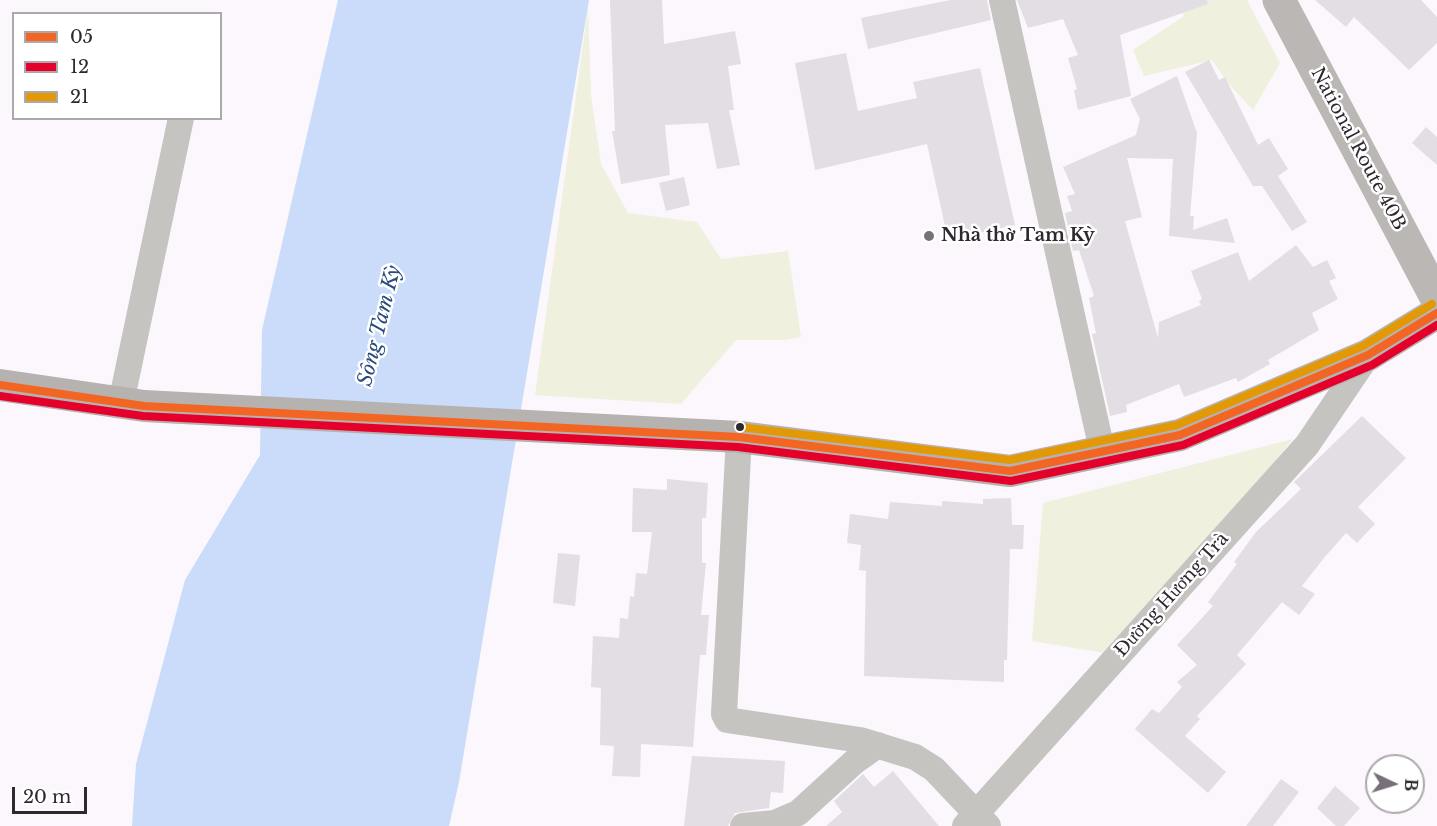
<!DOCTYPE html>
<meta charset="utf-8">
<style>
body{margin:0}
#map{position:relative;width:1437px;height:826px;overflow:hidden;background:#fcf7fc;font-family:"Libre Baskerville",serif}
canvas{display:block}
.legend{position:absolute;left:12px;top:12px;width:210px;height:108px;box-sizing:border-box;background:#fff;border:2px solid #aca9ac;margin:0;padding:8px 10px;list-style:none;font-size:18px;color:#2f2830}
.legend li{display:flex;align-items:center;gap:12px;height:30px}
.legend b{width:30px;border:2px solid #aca9ac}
.north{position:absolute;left:1365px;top:754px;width:60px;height:60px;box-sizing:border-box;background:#fff;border:2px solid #aca9ac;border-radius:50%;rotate:94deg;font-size:16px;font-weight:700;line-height:24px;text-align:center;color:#2f2830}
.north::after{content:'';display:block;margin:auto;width:21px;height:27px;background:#777077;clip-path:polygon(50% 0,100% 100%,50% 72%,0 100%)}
.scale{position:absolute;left:12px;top:787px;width:75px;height:27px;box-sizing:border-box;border:3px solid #2f2830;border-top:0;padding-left:8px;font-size:18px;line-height:21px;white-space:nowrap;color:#2f2830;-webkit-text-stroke:4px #fff;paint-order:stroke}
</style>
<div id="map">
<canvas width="1437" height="826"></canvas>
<ul class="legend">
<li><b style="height:8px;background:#f26522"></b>05</li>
<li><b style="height:8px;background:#e4002b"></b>12</li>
<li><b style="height:8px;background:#e39905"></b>21</li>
</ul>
<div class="north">B</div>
<div class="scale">20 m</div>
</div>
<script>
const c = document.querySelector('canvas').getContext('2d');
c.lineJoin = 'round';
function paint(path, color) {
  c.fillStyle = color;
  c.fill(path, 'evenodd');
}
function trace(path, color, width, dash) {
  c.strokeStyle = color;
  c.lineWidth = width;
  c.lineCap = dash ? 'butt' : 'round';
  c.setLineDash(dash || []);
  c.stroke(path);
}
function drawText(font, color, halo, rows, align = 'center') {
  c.font = font + ' "Libre Baskerville",serif';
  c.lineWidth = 5;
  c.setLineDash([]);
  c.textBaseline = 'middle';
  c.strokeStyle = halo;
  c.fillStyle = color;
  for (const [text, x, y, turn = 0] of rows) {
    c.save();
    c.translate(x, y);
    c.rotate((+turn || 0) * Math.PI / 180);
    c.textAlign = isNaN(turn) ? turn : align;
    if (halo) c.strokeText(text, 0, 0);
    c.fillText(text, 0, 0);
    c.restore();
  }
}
const green = new Path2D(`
 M1178,0h69l33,63 -27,47 -25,-27 -16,-23 -68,16 -11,-26 51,-34z
 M588,8l3,87 10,69 27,49 69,9 24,37 67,-8 13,86 -16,3h-49l-55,64 -146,-9z
 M1293,439l-176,216 -85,-14 11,-138z`);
const water = new Path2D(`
 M338,0h251l-130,782 -10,44h-317l4,-62 49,-184 75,-125 2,-125z`);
const building = new Path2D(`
 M610,0h52l2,44 71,-13 6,33 -13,2 6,44h-5l11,55 -23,4 -9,-46 -43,2 5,50 -49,9 -9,-53h3z
 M950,0h37l4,20 -123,29 -7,-31z
 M1017,0h190l1,4 -88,31 11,61 -53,14 -4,-20 3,-1 -9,-31 10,-3 -15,-36 -35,9z
 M1315,0h106l16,17v26l-28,27 -55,-53 -8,10z
 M846,53l12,58 59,-13 -4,-16 67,-14 35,157 -67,15 -21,-96 -112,26 -20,-107z
 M1209,60l10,20 6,-3 33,68 11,-7 19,31 -10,7 29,46 -15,9 -30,-45h-9l-68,-114z
 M1177,76l20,57 -7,83h4l-1,14 34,-12 8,25 -66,-7 4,-77 -46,-1 15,59 -17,4 33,117 1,-16 42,-17 -2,-4 3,-2 -11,-28 47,-19 11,29 47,-36 17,22 14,-7 9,18 -7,3 9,18 -26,14 7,17 -51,30 2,4 -32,18 -2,-4 -52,19 -5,-13 -53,21 1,7 -17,4 -18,-82 4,-1 -7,-35 5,-2 -15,-46 -6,1 -8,-38 7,-2 -5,-15 8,-2 -12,-27 73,-32 4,-16 -10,-20z
 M1426,127l11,10v28l-25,-22z
 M684,177l6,28 -24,6 -7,-28z
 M1362,416l44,42 -48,49 17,17 -18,19 -11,-10 -22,25 -22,28 13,8 -16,21 -17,-13 -45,53 9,9 -49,52 3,3 -15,17 41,36 -18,21 -73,-64 17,-20 7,4 23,-26 -5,-5 20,-17 -20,-20 36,-39 -5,-4 29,-38 -3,-2 22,-30 45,-43 -7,-7z
 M667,479l41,4 -2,35h-4v45h4l-5,52h8l-3,40h-6l-7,92 -52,-3 -1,33 -28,-1 2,-30 -14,-1 1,-57 -10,-1 2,-51 26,2 1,-20 8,1 2,-23 4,1 2,-24 11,1 5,-42h-20l1,-44 34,2z
 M1011,498l1,27h12l-1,24h-13l-3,111h-3v22l-140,-6 2,-105 -7,-1 2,-25 -14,-2 3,-29 38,5 2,-17 52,4v-5l41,3v-5z
 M558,553l22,2 -5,51 -22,-3z
 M692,756l93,5 -2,32 -12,-1 -2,16 -34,5 -7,13h-44z
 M893,771l46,55h-113l16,-14 -8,-11 29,-27 11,13z
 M1281,779l18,13 -26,34h-27z
 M1335,786l25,22 -16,18h-8l-19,-18z`);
const minor = new Path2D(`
 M1002,0l100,450
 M121,403l60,-285
 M739,437l-15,277 3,6 133,20 55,17 19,12 54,57
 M743,826l32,-3 23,-10 56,-51 24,-17
 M965,826l342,-381 61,-90`);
const major = new Path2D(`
 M0,385l144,21 595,31 271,34 170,-36 188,-80 69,-42`);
const highway = new Path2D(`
 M1279,0l158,299`);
const bus1 = new Path2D(`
 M0,385l144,21 595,31 271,34 170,-36 188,-80 69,-42`);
const bus2 = new Path2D(`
 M0,396l143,20 595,31 273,34 172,-36 189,-80 65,-40`);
const bus3 = new Path2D(`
 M740,427l270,33 167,-35 186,-79 69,-42`);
const markers = [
 [929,236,6,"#777077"],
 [740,427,5,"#2f2830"]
];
const streetNames = [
 ["National Route 40B",1358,149,62],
 ["Đường Hương Trà",1172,595,-48]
];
const poiNames = [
 ["Nhà thờ Tam Kỳ",941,236]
];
const waterNames = [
 ["Sông Tam Kỳ",380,326,-76]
];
paint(green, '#eff0de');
paint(water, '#cadcf9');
paint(building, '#e3dde4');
trace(minor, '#c6c4c1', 26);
trace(major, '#b5b2b0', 32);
trace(highway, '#bbb7b5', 33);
trace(bus1, '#f26522', 8);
trace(bus2, '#e4002b', 8);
trace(bus3, '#e39905', 8);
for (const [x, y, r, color] of markers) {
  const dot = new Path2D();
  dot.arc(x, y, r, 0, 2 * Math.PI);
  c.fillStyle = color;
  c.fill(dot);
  trace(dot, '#fff', 2);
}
drawText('18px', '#2f2830', '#fff', streetNames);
drawText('bold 18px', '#2f2830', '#fff', poiNames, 'left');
drawText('italic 20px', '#284a7c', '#fff', waterNames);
</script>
